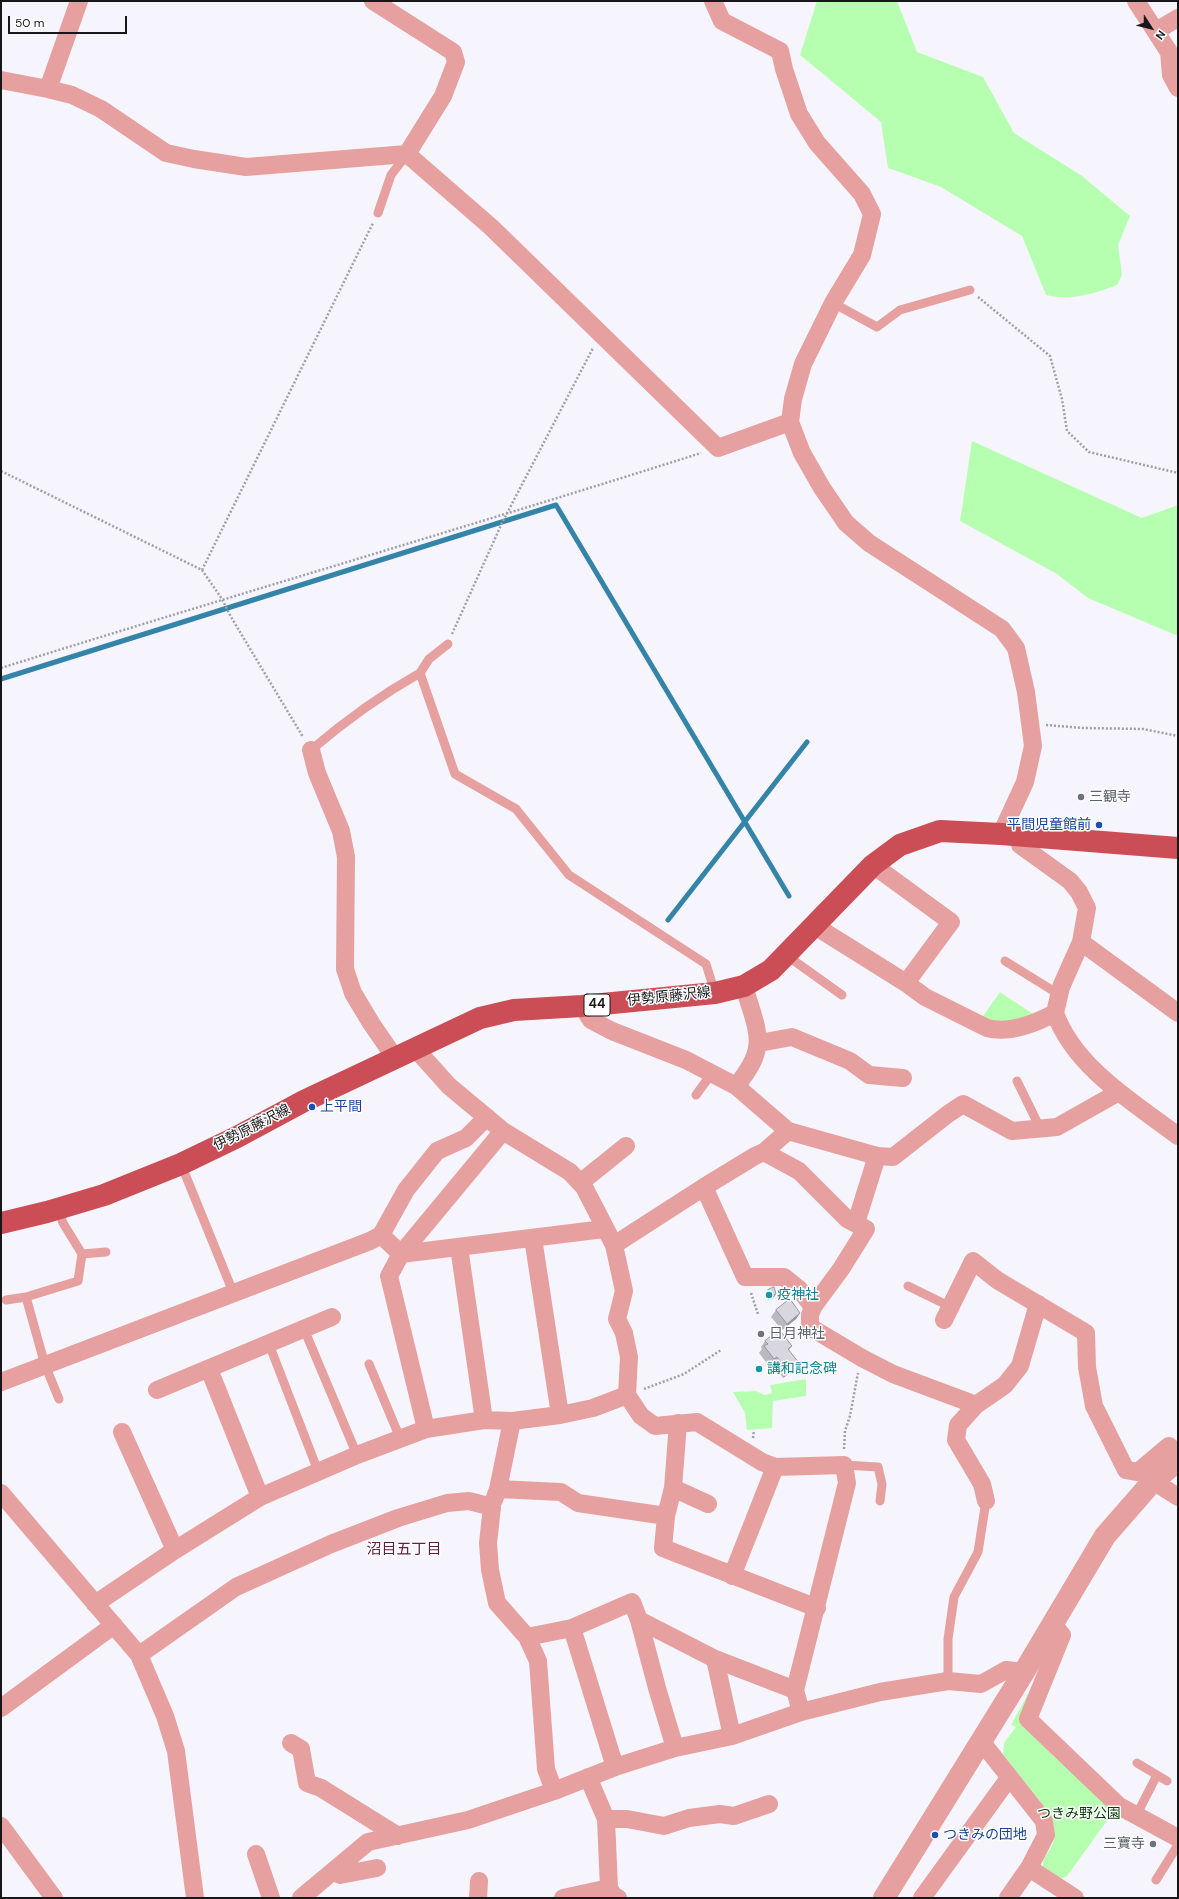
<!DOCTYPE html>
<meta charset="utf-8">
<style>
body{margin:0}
#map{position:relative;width:1179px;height:1899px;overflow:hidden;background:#f6f5fd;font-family:"DM Sans",sans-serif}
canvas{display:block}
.frame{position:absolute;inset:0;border:2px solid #17171a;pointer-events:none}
.north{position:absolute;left:1131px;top:8px;width:40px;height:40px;-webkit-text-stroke:3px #fff;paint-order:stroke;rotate:126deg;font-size:11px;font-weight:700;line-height:16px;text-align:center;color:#17171a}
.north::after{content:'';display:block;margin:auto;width:14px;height:18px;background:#17171a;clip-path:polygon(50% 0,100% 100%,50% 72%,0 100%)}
.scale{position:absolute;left:8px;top:16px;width:119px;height:18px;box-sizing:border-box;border:2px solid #17171a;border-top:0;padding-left:5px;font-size:12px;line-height:14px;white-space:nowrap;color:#17171a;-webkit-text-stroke:3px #fff;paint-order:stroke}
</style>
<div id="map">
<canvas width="1179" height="1899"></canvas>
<div class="frame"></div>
<div class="north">N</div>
<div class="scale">50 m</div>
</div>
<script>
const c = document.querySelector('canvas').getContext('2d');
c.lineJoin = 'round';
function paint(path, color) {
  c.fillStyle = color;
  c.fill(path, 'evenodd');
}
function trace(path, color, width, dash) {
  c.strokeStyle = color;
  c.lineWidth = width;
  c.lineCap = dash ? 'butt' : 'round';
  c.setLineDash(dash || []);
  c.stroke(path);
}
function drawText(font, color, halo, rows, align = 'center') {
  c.font = font + ' "DM Sans","Noto Sans JP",sans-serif';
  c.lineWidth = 3;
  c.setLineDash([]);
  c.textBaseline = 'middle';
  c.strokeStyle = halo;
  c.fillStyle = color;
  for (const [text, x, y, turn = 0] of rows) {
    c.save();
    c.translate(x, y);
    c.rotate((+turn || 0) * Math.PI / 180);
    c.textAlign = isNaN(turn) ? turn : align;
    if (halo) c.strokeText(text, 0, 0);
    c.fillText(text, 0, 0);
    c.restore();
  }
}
const green = new Path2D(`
 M817,1h80l20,51 66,25 31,56 68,43 48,40 -12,29 4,30 -5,10c-24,9 -45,16 -71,10l-24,-59 -81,-49 -53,-19 -7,-46 -81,-67z
 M972,441l170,77 36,-13v131l-90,-38 -31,-24 -97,-53z
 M1000,992l33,22 -37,15 -15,-10z
 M806,1379v17l-33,5 -1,27 -25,2 -2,-17 -12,-21 23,-1 9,4 7,-2 -2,-8z
 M1033,1685l-11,38 92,88 -47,65 -7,3 -17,-10c-2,-11 6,-16 10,-26 3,-8 1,-17 -1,-25l-49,-64 1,-11 12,-16 -5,-2z`);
const stream = new Path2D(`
 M1,679l555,-174 233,391
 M668,920l139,-178`);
const path = new Path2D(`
 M978,297l72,59 12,43 5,32 22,21 89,21
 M1,471l201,99 20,29 9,18 72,120
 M202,570l171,-347
 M452,634l50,-111 91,-175
 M1,668c233,-73 467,-141 700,-215
 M1046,725l37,3 60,1 35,7
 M751,1293l7,21
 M644,1389l40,-15 37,-24
 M753,1438l1,-8
 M844,1449l1,-18 5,-15 8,-43`);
const service = new Path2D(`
 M378,213l13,-38 16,-21
 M833,303l44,24 23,-17 70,-20
 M420,673l9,-14 19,-15
 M311,750c34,-29 70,-55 109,-77l35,101 61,35 53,66 137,89 9,29
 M786,955l56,40
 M1005,961l55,34
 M1017,1081l23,47
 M696,1095l16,-22
 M181,1164l52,128
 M58,1209l5,14 19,31 -4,27 -52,16 19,68 14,34
 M82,1254l24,-2
 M908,1286l43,21
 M6,1300l20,-3
 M304,1329l53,126
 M269,1344l49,127
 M369,1364l31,74
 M844,1465l34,2 4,17 -2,17
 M948,1681v-42l6,-42 24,-45 8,-51
 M1157,1775l10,6
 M1136,1816l21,-41 -20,-12
 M1156,1880l22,-35`);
const minor = new Path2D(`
 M373,1l80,51 3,10 -13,34 -36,58
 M713,1l9,20 58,30 4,18 15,45 18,29 45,51 10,20 -10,41 -29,48 -30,61 -10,35 -3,23 12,31 20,35 24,35 23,20 133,86 14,19 10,44 7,54 -8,36 -24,52
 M1136,1l33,51 2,23 7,13
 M1156,31l22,-13
 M1,80l47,9 31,-88
 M48,89l24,6 29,14 65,44 28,6 52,8 161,-13 84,73 227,221 72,-26
 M311,750l6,23 24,58 5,26 -1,112 8,24 18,30 24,35
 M1019,836l1,9 50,36 9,11 8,16 -6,34 -20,45 -6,26
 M873,865l78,57 -45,61
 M815,926l91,57 19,14 62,31c22,6 49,-5 68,-15 20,55 78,89 123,123
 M1081,942l97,71
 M582,1006l9,14 21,11 74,29 50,26 52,45
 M759,1043l33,-6 58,24 19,14 34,3
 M418,1047l4,9 27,30 54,45 67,41 14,15 30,58 10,46 -7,28 7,14 5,24 -2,38 14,21 14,10 42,-4 65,40 13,5 69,-2 3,18 -52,207 6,22
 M736,1086c34,-40 21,-54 8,-100
 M580,1183l46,-37
 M704,1187l41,90h39l15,12 14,18 28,-38 25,-40 -19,-10 -48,-48 -35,-19
 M856,1223l21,-67
 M381,1235l25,-45 31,-39 29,-13 21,-21
 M533,1238l27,177
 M614,1245l90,-58 51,-31 9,-4 24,-21 89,25 16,1 55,-43 15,-10 49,27 45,-4 62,-35
 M459,1247l25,173
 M813,1307l-3,8v12l52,31 31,16 83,31 29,-20 15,-19 18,-62
 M944,1320l29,-59 24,19 89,53 1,34 7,39 32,64 12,2 31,-26 9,8
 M209,1369l51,128
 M1,1382l369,-141 11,-6 20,19 203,-25
 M157,1390l175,-73
 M976,1405l-18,20 -2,15 26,44 4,17
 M678,1423l-5,65 -7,28 -3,32 154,60
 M426,1429l-37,-153 12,-22 102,-123
 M122,1432l53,118
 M1153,1481l25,16
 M673,1488l35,16
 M498,1489l63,3 17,11 88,13
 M1,1493l138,162 26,61 11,35 19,147
 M494,1500l4,-11 14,-68
 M732,1576l43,-109
 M95,1604l80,-54 85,-53 97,-42 69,-26 58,-9 28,1 48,-6 33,-7 34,-13
 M639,1620l18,68 18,60
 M1052,1623l10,12 -34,84 91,87 59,32
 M572,1628l43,139
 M527,1637l45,-9 60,-26 7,18 76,39 80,31
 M139,1655l97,-68 95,-43 67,-26 49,-15 22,-2 23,6 -4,36 2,27 7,33 30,34 11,24 8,108 8,22 61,-24 60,-19 57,-12 69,-24 79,-20 68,-11 33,3 25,-14 18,2
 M715,1659l17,77
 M1,1708l113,-83
 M981,1741l63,80 2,14 -17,33 -21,30
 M291,1743l10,6 6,34 14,5 77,48
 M588,1777l18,42 3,69 4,7 5,3
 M606,1819h21l37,7 25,-8 31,-4 14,2 35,-12
 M1,1826l53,72
 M256,1854l15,44
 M1029,1868l46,30
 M335,1870l5,5 37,-7
 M301,1898l67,-56 100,-22 86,-29
 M478,1898l1,-17
 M563,1898l46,-10
 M922,1898l87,-120`);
const tertiary = new Path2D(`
 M884,1898l140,-226 81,-136 48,-55 25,-20`);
const primary = new Path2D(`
 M1,1223l46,-11 57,-17 77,-31 56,-27 67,-36 176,-83 34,-8 68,-4 133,-13 29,-7 27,-16 102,-105 27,-20 40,-14 61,3 177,14`);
const wall = new Path2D(`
 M768,1290l6,7 -6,3 -3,-7z
 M776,1310l24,3 -4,6 -14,11 -11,-13z
 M778,1336l14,10 -3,4 5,20 -11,8 -10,-15 -4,3 -10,-13 3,-4 -1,-2 4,-6z`);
const shadedWall = new Path2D(`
 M776,1294l-2,3 -6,3 2,-4z
 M800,1313l-4,6 -14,11 5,-6z
 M777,1357l-4,6 -4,3 5,-7z
 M799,1363l-5,7 -11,8 5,-7z`);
const building = new Path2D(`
 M774,1287l2,7 -6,2 -2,-6z
 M790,1299l10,14 -13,11 -11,-14z
 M776,1333l2,3 4,-3 10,13 -4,3 11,14 -11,8 -11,-14 -3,2 -10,-13 4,-2 -3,-3z`);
const markers = [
 [1081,797,4,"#6b7280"],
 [1099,825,4,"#1a4fb4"],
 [312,1107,4,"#1a4fb4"],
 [769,1295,4,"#0f9aa8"],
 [761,1334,4,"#6b7280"],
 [759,1369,4,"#0f9aa8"],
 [935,1835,4,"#1a4fb4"],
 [1153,1844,4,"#6b7280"]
];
const shields = [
 [597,1005,26]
];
const shieldNames = [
 ["44",597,1005]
];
const worshipNames = [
 ["三観寺",1089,797],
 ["日月神社",769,1334],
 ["三寶寺",1145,1844,"right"]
];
const transitNames = [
 ["平間児童館前",1091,825,"right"],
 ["上平間",320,1107],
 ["つきみの団地",943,1835]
];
const streetNames = [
 ["伊勢原藤沢線",669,997,-6],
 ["伊勢原藤沢線",252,1128,-27]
];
const cultureNames = [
 ["疫神社",777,1295],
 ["講和記念碑",767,1369]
];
const parkNames = [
 ["つきみ野公園",1079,1814]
];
const neighbourhoodNames = [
 ["沼目五丁目",404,1550]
];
paint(green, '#b6ffb1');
trace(stream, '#3483a9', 5);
trace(path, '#a09fa5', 2.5, [2, 2]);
trace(service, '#e6a09f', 9);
trace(minor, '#e6a09f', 18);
trace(tertiary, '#e6a09f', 22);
trace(primary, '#cb4e56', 22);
paint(wall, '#bab9c0');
paint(shadedWall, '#97969c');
paint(building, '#d8d7df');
trace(building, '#97969c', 1);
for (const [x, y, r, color] of markers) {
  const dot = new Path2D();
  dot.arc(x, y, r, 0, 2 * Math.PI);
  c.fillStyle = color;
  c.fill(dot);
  trace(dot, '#fff', 1.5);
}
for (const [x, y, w] of shields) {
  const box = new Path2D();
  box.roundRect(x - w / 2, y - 11, w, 22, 3);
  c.fillStyle = '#fff';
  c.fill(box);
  trace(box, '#17171a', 1);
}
drawText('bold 13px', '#17171a', null, shieldNames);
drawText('14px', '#5b616d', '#fff', worshipNames, 'left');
drawText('14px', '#164399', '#fff', transitNames, 'left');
drawText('14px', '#17171a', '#fff', streetNames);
drawText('14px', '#0d838f', '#fff', cultureNames, 'left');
drawText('14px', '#0a3c09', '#fff', parkNames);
drawText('15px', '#62203d', '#fff', neighbourhoodNames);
</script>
